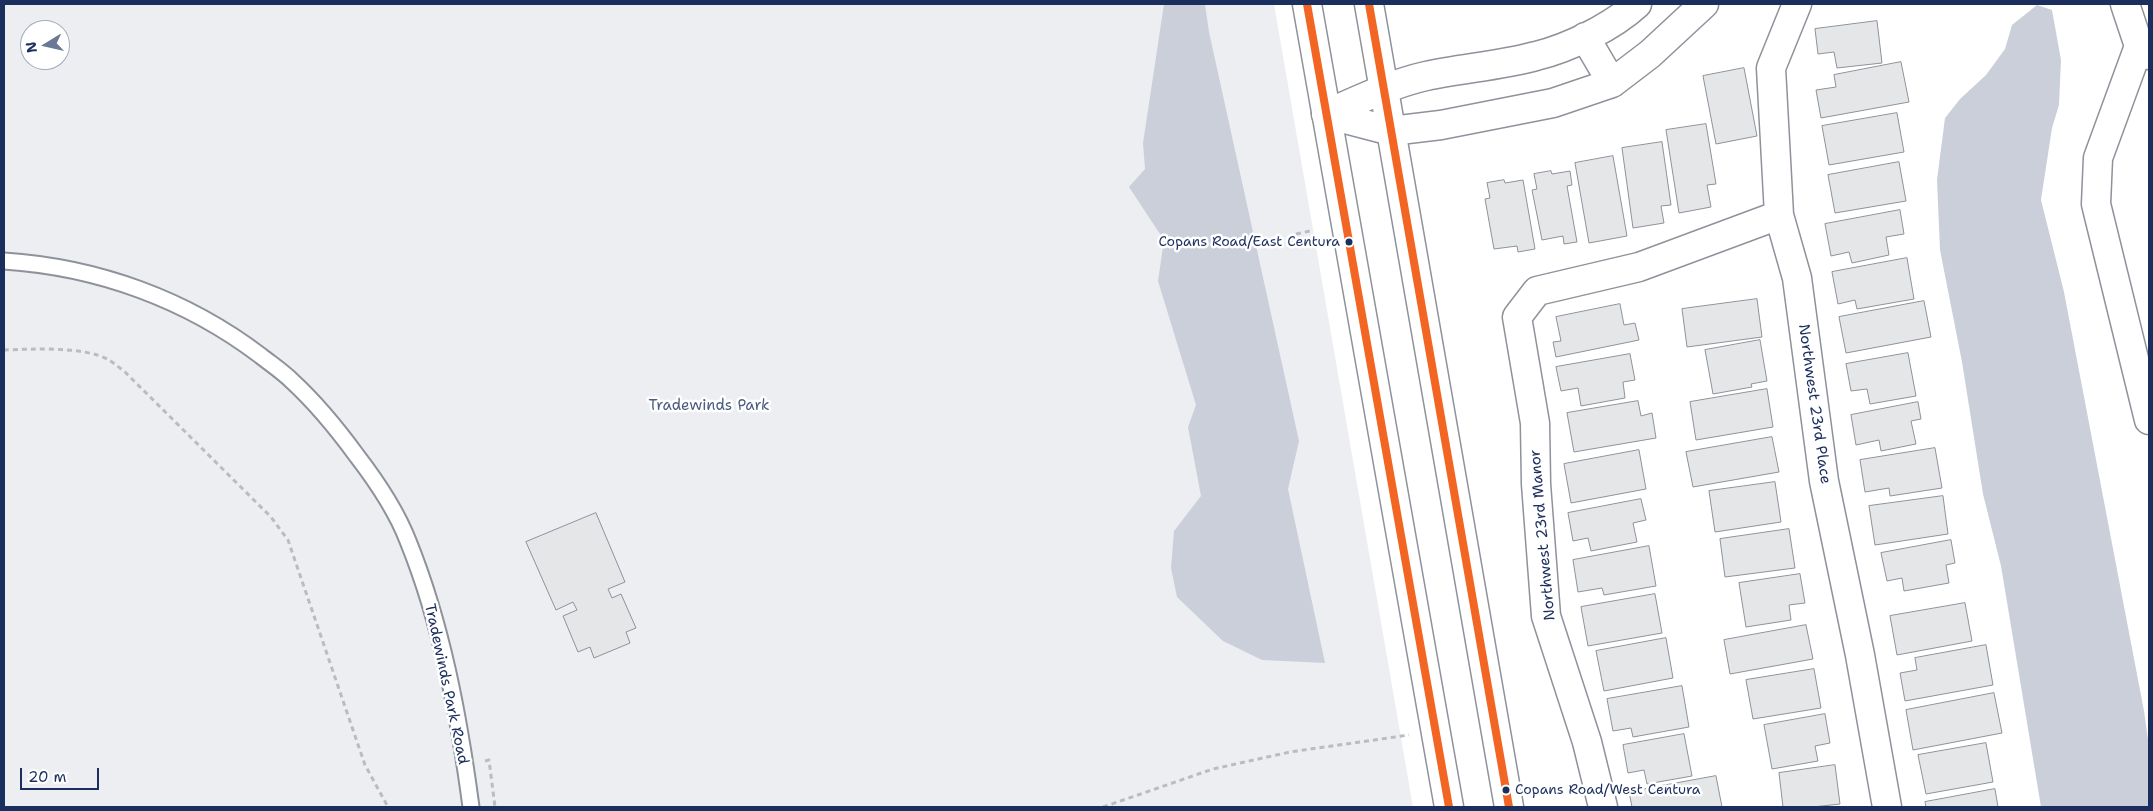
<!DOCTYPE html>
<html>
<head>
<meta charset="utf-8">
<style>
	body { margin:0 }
	#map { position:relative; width:2153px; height:811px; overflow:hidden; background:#fff; font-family:"Shantell Sans",sans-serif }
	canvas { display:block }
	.frame { position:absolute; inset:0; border:5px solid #1b2f5e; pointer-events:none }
	.north { position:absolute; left:20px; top:20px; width:50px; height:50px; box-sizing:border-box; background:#fff; border:1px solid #a4acbf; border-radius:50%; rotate:261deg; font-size:14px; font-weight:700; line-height:20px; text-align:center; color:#1b2f5e }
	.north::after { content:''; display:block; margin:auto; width:18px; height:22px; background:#6b7896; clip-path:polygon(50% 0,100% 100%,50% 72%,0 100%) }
	.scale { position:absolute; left:20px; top:768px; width:79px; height:22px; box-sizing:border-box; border:2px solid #1b2f5e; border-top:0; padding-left:6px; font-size:15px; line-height:18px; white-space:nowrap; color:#1b2f5e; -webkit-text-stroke:4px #fff; paint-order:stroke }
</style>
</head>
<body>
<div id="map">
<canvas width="2153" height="811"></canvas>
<div class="frame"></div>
<div class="north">N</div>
<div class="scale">20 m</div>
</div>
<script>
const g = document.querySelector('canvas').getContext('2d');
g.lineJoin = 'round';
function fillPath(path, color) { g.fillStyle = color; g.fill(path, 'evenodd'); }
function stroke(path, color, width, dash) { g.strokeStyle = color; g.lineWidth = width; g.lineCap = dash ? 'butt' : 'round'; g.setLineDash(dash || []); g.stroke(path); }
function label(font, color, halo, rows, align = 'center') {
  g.font = font + ' "Shantell Sans",sans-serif'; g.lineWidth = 5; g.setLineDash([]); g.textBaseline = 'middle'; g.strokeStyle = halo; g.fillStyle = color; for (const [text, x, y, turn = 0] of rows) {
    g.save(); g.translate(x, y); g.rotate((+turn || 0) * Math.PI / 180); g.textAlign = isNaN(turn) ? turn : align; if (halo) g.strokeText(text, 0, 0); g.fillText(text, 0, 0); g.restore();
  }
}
fillPath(new Path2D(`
	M 4,4 L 1274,4 L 1413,807 L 4,807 ZM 30,30 L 60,30 L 60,60 L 30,60 Z`), '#edeef2');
fillPath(new Path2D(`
	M 1164,4 L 1205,4 L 1209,32 L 1299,441 L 1288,489 L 1325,663 L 1262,660 L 1223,641 L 1177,597 L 1171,568 L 1174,531 L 1201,496 L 1188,427 L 1196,405 L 1158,281 L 1164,240 L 1129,187 L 1145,169 L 1143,143 Z
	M 2037,5 L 2052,10 L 2061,60 L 2059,105 L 2052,128 L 2041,200 L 2064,292 L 2144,711 L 2149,747 L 2149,807 L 2041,807 L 2001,566 L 1983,494 L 1962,362 L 1940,250 L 1937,180 L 1945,118 L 1960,99 L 1986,75 L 2005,49 L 2012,25 Z`), '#cbcfda');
const building = new Path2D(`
	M 1877,21 L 1882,63 L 1837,68 L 1834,52 L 1818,54 L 1815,29 Z
	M 1901,62 L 1909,102 L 1821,118 L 1816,90 L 1836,87 L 1834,75 Z
	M 1744,68 L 1757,136 L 1716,144 L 1703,76 Z
	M 1897,113 L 1904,152 L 1829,165 L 1822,126 Z
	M 1706,124 L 1716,184 L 1707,185 L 1711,207 L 1679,213 L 1666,130 Z
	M 1662,142 L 1671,205 L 1661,206 L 1664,223 L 1633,228 L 1622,148 Z
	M 1613,156 L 1627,236 L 1589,243 L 1575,163 Z
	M 1899,162 L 1906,201 L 1835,213 L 1828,175 Z
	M 1551,171 L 1552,174 L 1570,171 L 1572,185 L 1567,186 L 1577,242 L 1564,244 L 1563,236 L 1542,240 L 1532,190 L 1537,189 L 1534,174 Z
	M 1504,180 L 1505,183 L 1523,180 L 1535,249 L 1518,252 L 1517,246 L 1494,249 L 1485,199 L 1490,198 L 1487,183 Z
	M 1900,210 L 1904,234 L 1886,237 L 1889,255 L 1852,263 L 1849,252 L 1831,256 L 1825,224 Z
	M 1907,258 L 1914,299 L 1857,309 L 1855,300 L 1838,304 L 1832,272 Z
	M 1757,299 L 1762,337 L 1687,347 L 1682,309 Z
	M 1924,301 L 1931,337 L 1846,353 L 1839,317 Z
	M 1620,304 L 1624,325 L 1635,323 L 1639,340 L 1556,357 L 1553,342 L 1561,341 L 1556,317 Z
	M 1760,340 L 1767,381 L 1751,384 L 1752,387 L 1713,394 L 1705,350 Z
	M 1908,353 L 1916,396 L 1870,404 L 1867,389 L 1851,391 L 1846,364 Z
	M 1630,354 L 1635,380 L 1623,382 L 1625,398 L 1581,406 L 1578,388 L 1561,391 L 1556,367 Z
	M 1767,389 L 1773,427 L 1696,440 L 1690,402 Z
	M 1638,401 L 1641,416 L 1652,413 L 1656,438 L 1574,452 L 1567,413 Z
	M 1918,402 L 1921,419 L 1911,421 L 1916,444 L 1881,451 L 1879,440 L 1856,445 L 1851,415 Z
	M 1772,437 L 1779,472 L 1693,487 L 1686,452 Z
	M 1935,448 L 1942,488 L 1890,496 L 1889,488 L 1865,492 L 1860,460 Z
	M 1639,450 L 1646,489 L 1571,503 L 1564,464 Z
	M 1775,482 L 1781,522 L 1715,532 L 1709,491 Z
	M 1943,496 L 1948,534 L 1875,545 L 1869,506 Z
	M 1641,499 L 1646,520 L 1633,523 L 1637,542 L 1591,551 L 1588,538 L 1573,541 L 1568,513 Z
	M 596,513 L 625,582 L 608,589 L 612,598 L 621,594 L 636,628 L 626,632 L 630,643 L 594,658 L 590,647 L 578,652 L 563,616 L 577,610 L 573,602 L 556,610 L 526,542 Z
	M 1789,529 L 1795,568 L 1725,577 L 1720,539 Z
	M 1951,540 L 1955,563 L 1946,565 L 1949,583 L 1904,591 L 1902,578 L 1887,581 L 1881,553 Z
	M 1649,546 L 1656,586 L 1604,595 L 1602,588 L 1578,592 L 1573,560 Z
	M 1800,574 L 1805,603 L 1789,605 L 1791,620 L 1746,627 L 1739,583 Z
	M 1655,594 L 1662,633 L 1588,646 L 1581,607 Z
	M 1965,603 L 1972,641 L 1897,655 L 1890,616 Z
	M 1806,625 L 1813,659 L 1730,674 L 1724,640 Z
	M 1666,638 L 1673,678 L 1604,691 L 1596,651 Z
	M 1986,645 L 1993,685 L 1905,701 L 1900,673 L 1917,670 L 1915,658 Z
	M 1814,669 L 1821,708 L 1753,719 L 1746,680 Z
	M 1682,686 L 1689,727 L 1633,737 L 1631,728 L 1613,731 L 1607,699 Z
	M 1994,693 L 2002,733 L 1913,750 L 1906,710 Z
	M 1825,714 L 1830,743 L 1815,746 L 1818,761 L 1772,769 L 1764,725 Z
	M 1684,734 L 1692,776 L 1647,784 L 1644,770 L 1628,773 L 1623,745 Z
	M 1986,743 L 1993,782 L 1926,794 L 1918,755 Z
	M 1835,765 L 1840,804 L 1813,807 L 1783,807 L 1779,773 Z
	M 1716,776 L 1722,807 L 1632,807 L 1629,792 Z
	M 1995,789 L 1998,807 L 1926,807 L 1925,802 Z`);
fillPath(building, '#e5e6e8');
stroke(building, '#8e929a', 1);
const service = new Path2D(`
	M 4,261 C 97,267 186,299 261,356 C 271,364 283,372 292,381 C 316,403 338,430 357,456 C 377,482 396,510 408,541 C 442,625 459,717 471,807`);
const minor = new Path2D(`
	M 1797,4 L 1771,68 L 1779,215 L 1797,278 L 1824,481 L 1860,655 L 1887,807
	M 2125,4 L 2139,46 L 2149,55
	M 1585,37 L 1612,83
	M 2139,46 L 2098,158 L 2096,204 L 2149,420
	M 1326,114 L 1391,131 L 1441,125 L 1553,103 L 1612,83 L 1650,54 L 1704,4
	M 1326,114 C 1359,100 1391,84 1426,76 C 1462,68 1500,66 1536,56 C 1569,48 1612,27 1637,4
	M 1603,807 L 1587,742 L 1546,616 L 1536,484 L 1535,423 L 1517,317 L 1537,291 L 1639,267 L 1779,215`);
const secondary = new Path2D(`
	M 1307,4 L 1449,807
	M 1369,4 L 1509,807`);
stroke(service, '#8e929a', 19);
stroke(minor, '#8e929a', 31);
stroke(secondary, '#8e929a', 31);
stroke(new Path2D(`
	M 1296,234 L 1310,231
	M 4,350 C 32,349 85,346 109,360 C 115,364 120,368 125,372 L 271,517 L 288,540 L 365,765 L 388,807
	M 485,761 L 489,760 L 495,807
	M 1103,807 L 1213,769 L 1290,752 L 1409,735`), '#b9bcc1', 3, [5, 4]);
stroke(service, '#fff', 15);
stroke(minor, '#fff', 28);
stroke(secondary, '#fff', 28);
stroke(new Path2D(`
	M 1307,4 L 1449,807
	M 1369,4 L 1509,807`), '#f26522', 8);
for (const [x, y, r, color] of [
	[1349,242,4.5,"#1b2f5e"],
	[1506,790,4.5,"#1b2f5e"]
]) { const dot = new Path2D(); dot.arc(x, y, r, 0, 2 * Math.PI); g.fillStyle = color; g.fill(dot); stroke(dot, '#fff', 2); }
label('14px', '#1b2f5e', '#fff', [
	["Copans Road/East Centura",1340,242],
	["Copans Road/West Centura",1515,790,"left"]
], 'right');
label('15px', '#1b2f5e', '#fff', [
	["Northwest 23rd Place",1814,404,82],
	["Northwest 23rd Manor",1543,535,-95],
	["Tradewinds Park Road",446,684,78]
]);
label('15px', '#4c5c80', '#fff', [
	["Tradewinds Park",709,406]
]);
</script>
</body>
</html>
